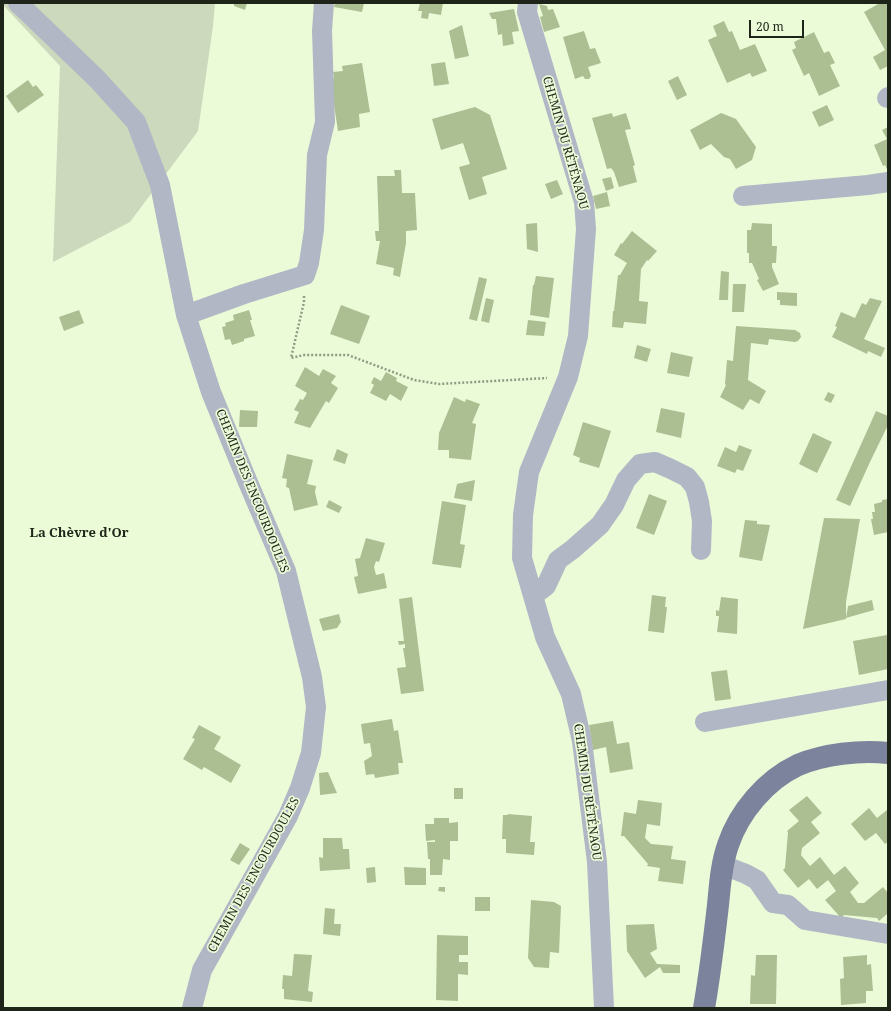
<!DOCTYPE html>
<html>
<head>
<meta charset="utf-8">
<style>
	body { margin:0 }
	#map { position:relative; width:891px; height:1011px; overflow:hidden; background:#ebfbd8; font-family:"Noto Serif",serif }
	canvas { display:block }
	.frame { position:absolute; inset:0; border:4px solid #1e2417; pointer-events:none }
	.scale { position:absolute; left:749px; top:20px; width:55px; height:18px; box-sizing:border-box; border:2px solid #1e2417; border-top:0; padding-left:5px; font-size:12px; line-height:14px; white-space:nowrap; color:#1e2417; -webkit-text-stroke:3px #ebfbd8; paint-order:stroke }
</style>
</head>
<body>
<div id="map">
<canvas width="891" height="1011"></canvas>
<div class="frame"></div>
<div class="scale">20 m</div>
</div>
<script>
const g = document.querySelector('canvas').getContext('2d');
g.lineJoin = 'round';
function fillPath(path, color) { g.fillStyle = color; g.fill(path, 'evenodd'); }
function stroke(path, color, width, dash) { g.strokeStyle = color; g.lineWidth = width; g.lineCap = dash ? 'butt' : 'round'; g.setLineDash(dash || []); g.stroke(path); }
function label(font, color, halo, rows, align = 'center') {
  g.font = font + ' "Noto Serif",serif'; g.lineWidth = 3.5; g.setLineDash([]); g.textBaseline = 'middle'; g.strokeStyle = halo; g.fillStyle = color; for (const [text, x, y, turn = 0] of rows) {
    g.save(); g.translate(x, y); g.rotate((+turn || 0) * Math.PI / 180); g.textAlign = isNaN(turn) ? turn : align; if (halo) g.strokeText(text, 0, 0); g.fillText(text, 0, 0); g.restore();
  }
}
fillPath(new Path2D(`
	M 3,3 L 215,3 L 213,26 L 198,131 L 130,222 L 53,262 L 60,66 L 3,5 Z`), '#ccd9bc');
fillPath(new Path2D(`
	M 231,3 L 247,3 L 245,10 L 234,6 L 234,4 Z
	M 335,3 L 364,3 L 362,12 L 334,7 Z
	M 420,3 L 443,3 L 441,15 L 429,13 L 428,19 L 421,18 L 422,11 L 418,11 Z
	M 880,3 L 888,3 L 888,66 L 880,70 L 873,57 L 885,50 L 864,12 Z
	M 539,4 L 547,6 L 548,10 L 553,9 L 560,27 L 544,32 L 540,17 L 543,16 Z
	M 514,9 L 519,31 L 512,32 L 514,44 L 503,46 L 502,34 L 498,35 L 496,19 L 492,19 L 489,13 Z
	M 724,21 L 729,32 L 732,31 L 740,50 L 755,44 L 767,71 L 752,77 L 750,73 L 727,83 L 708,40 L 717,36 L 713,26 Z
	M 462,25 L 469,56 L 455,59 L 449,31 Z
	M 584,31 L 590,49 L 595,48 L 601,63 L 588,67 L 591,76 L 589,79 L 585,79 L 583,76 L 575,79 L 563,37 Z
	M 814,32 L 824,53 L 829,51 L 835,63 L 830,65 L 840,86 L 819,96 L 809,73 L 804,76 L 792,50 L 796,48 L 794,42 Z
	M 445,62 L 449,84 L 434,86 L 431,64 Z
	M 362,63 L 370,112 L 359,114 L 360,127 L 338,131 L 330,79 L 334,78 L 333,72 L 343,71 L 342,66 Z
	M 678,76 L 687,95 L 677,100 L 668,81 Z
	M 28,80 L 33,87 L 36,85 L 44,95 L 18,113 L 6,96 Z
	M 827,105 L 834,120 L 819,127 L 812,112 Z
	M 475,107 L 490,115 L 507,169 L 482,177 L 487,194 L 469,200 L 459,167 L 470,164 L 463,143 L 441,150 L 432,119 Z
	M 612,113 L 613,117 L 626,113 L 631,129 L 625,130 L 635,165 L 633,166 L 637,182 L 619,187 L 614,172 L 611,168 L 607,169 L 592,118 Z
	M 721,113 L 736,119 L 756,147 L 752,160 L 736,169 L 730,159 L 724,157 L 711,144 L 700,150 L 690,130 Z
	M 888,127 L 888,171 L 885,165 L 883,166 L 874,145 L 887,139 L 882,130 Z
	M 394,170 L 401,170 L 402,193 L 415,193 L 417,230 L 406,231 L 406,243 L 400,277 L 393,275 L 394,268 L 376,264 L 380,241 L 376,241 L 375,231 L 379,231 L 377,176 L 395,176 Z
	M 611,177 L 614,188 L 606,191 L 602,179 Z
	M 557,180 L 563,194 L 551,199 L 545,184 Z
	M 607,192 L 610,206 L 596,209 L 593,196 Z
	M 537,223 L 538,252 L 527,249 L 526,224 Z
	M 752,223 L 772,224 L 772,246 L 777,246 L 776,263 L 772,263 L 772,267 L 779,284 L 763,291 L 757,280 L 759,279 L 752,263 L 749,263 L 749,253 L 747,253 L 747,230 L 751,230 Z
	M 632,231 L 657,251 L 648,261 L 647,260 L 641,269 L 639,301 L 648,302 L 646,324 L 624,322 L 623,328 L 612,327 L 613,311 L 614,311 L 618,275 L 620,275 L 627,263 L 614,255 L 621,243 L 622,244 Z
	M 721,271 L 729,272 L 728,300 L 719,300 Z
	M 536,276 L 554,278 L 549,318 L 530,315 L 533,285 L 534,285 Z
	M 479,277 L 487,279 L 477,321 L 469,319 Z
	M 733,284 L 746,284 L 744,312 L 732,312 Z
	M 777,292 L 797,293 L 797,306 L 780,305 L 780,300 L 777,300 Z
	M 486,298 L 494,300 L 489,323 L 481,321 Z
	M 870,298 L 882,301 L 864,339 L 885,348 L 881,357 L 868,351 L 867,354 L 832,337 L 837,327 L 835,326 L 841,312 L 855,318 L 862,303 L 866,305 Z
	M 341,305 L 370,316 L 359,344 L 330,334 Z
	M 79,310 L 84,323 L 64,331 L 59,317 Z
	M 249,310 L 252,320 L 250,320 L 255,336 L 244,339 L 244,341 L 232,345 L 230,339 L 225,340 L 222,327 L 226,326 L 225,323 L 234,320 L 233,315 Z
	M 528,320 L 546,322 L 544,336 L 526,335 Z
	M 736,326 L 795,330 L 800,333 L 801,337 L 798,341 L 795,342 L 769,339 L 768,345 L 751,343 L 748,380 L 766,391 L 759,404 L 750,399 L 743,410 L 720,397 L 726,385 L 725,384 L 727,360 L 733,361 Z
	M 637,345 L 651,349 L 647,362 L 634,358 Z
	M 671,352 L 693,357 L 689,377 L 667,373 Z
	M 305,367 L 319,376 L 323,369 L 336,376 L 331,383 L 338,388 L 329,403 L 326,401 L 310,428 L 294,423 L 299,412 L 294,410 L 300,399 L 303,400 L 307,393 L 295,386 Z
	M 386,372 L 397,378 L 396,381 L 408,387 L 401,401 L 390,394 L 386,401 L 370,393 L 374,385 L 371,383 L 374,377 L 381,381 Z
	M 828,392 L 835,395 L 831,403 L 824,400 Z
	M 454,397 L 465,402 L 466,399 L 480,404 L 472,423 L 476,424 L 471,460 L 449,458 L 449,450 L 438,450 L 439,433 Z
	M 661,408 L 685,413 L 681,438 L 656,432 Z
	M 240,410 L 258,411 L 257,427 L 239,427 Z
	M 876,411 L 888,416 L 888,425 L 870,462 L 850,506 L 836,500 Z
	M 583,422 L 611,431 L 599,468 L 579,462 L 580,458 L 573,455 Z
	M 813,433 L 832,442 L 817,473 L 799,464 Z
	M 739,445 L 752,450 L 743,471 L 737,469 L 735,473 L 717,466 L 725,447 L 736,452 Z
	M 337,449 L 348,454 L 345,464 L 333,460 Z
	M 287,454 L 313,460 L 307,484 L 316,486 L 315,492 L 318,505 L 294,511 L 289,488 L 286,487 L 287,479 L 282,478 Z
	M 475,480 L 472,501 L 454,498 L 457,484 Z
	M 649,494 L 667,501 L 654,535 L 636,528 Z
	M 888,499 L 888,532 L 874,535 L 871,519 L 873,519 L 872,512 L 875,512 L 874,504 L 882,502 L 882,500 Z
	M 329,500 L 342,507 L 339,513 L 326,507 Z
	M 442,501 L 466,505 L 460,544 L 465,545 L 461,568 L 432,564 Z
	M 824,518 L 860,519 L 846,602 L 846,619 L 803,629 Z
	M 745,520 L 757,521 L 757,524 L 770,525 L 762,561 L 739,557 Z
	M 366,538 L 385,543 L 379,562 L 376,561 L 374,567 L 376,575 L 384,573 L 387,588 L 358,594 L 354,577 L 358,576 L 355,559 L 360,558 Z
	M 652,595 L 666,597 L 665,607 L 667,607 L 664,633 L 648,631 Z
	M 412,597 L 424,691 L 401,694 L 397,668 L 406,667 L 403,648 L 405,648 L 405,644 L 399,645 L 398,641 L 404,641 L 399,599 Z
	M 721,597 L 738,599 L 737,634 L 717,632 L 719,616 L 716,616 L 716,610 L 719,611 Z
	M 872,600 L 874,610 L 846,618 L 848,606 Z
	M 339,614 L 341,622 L 337,628 L 323,631 L 319,619 Z
	M 887,635 L 888,669 L 859,675 L 853,641 Z
	M 727,670 L 731,699 L 715,701 L 711,672 Z
	M 392,719 L 394,731 L 398,730 L 403,763 L 398,763 L 399,774 L 375,778 L 374,774 L 366,775 L 364,761 L 372,756 L 370,743 L 364,744 L 361,724 Z
	M 613,721 L 617,744 L 629,742 L 633,769 L 610,773 L 606,747 L 593,750 L 589,725 Z
	M 199,725 L 221,737 L 214,749 L 241,765 L 231,783 L 204,767 L 202,770 L 183,759 L 195,739 L 192,738 Z
	M 328,772 L 337,793 L 320,795 L 319,773 Z
	M 454,788 L 463,788 L 463,799 L 454,799 Z
	M 807,796 L 822,813 L 811,822 L 820,833 L 802,848 L 801,855 L 810,866 L 820,857 L 834,875 L 845,866 L 859,883 L 850,892 L 858,903 L 864,903 L 883,887 L 888,893 L 888,913 L 879,921 L 877,918 L 844,915 L 841,918 L 825,900 L 836,891 L 828,880 L 817,889 L 809,879 L 798,888 L 783,870 L 785,868 L 788,832 L 787,831 L 799,821 L 789,810 Z
	M 638,800 L 662,803 L 660,826 L 647,824 L 645,838 L 651,844 L 673,846 L 671,859 L 686,861 L 683,884 L 658,881 L 660,868 L 647,866 L 648,864 L 624,836 L 621,836 L 624,812 L 636,814 Z
	M 869,808 L 877,818 L 887,810 L 888,811 L 888,842 L 885,844 L 876,833 L 865,841 L 851,824 Z
	M 508,814 L 532,816 L 530,842 L 535,842 L 534,855 L 506,853 L 506,839 L 502,839 L 503,815 L 508,815 Z
	M 434,818 L 449,818 L 449,823 L 458,822 L 458,841 L 450,841 L 450,860 L 443,859 L 442,875 L 430,875 L 430,859 L 428,859 L 427,842 L 435,842 L 435,840 L 426,841 L 425,824 L 434,824 Z
	M 323,838 L 342,838 L 343,849 L 349,849 L 350,869 L 320,871 L 319,857 L 323,858 Z
	M 240,843 L 250,849 L 239,865 L 230,860 Z
	M 375,867 L 376,882 L 367,883 L 366,868 Z
	M 404,867 L 426,868 L 426,885 L 405,885 Z
	M 439,887 L 445,887 L 445,892 L 438,891 Z
	M 475,897 L 490,897 L 490,911 L 475,911 Z
	M 531,900 L 554,902 L 561,906 L 559,953 L 550,952 L 549,968 L 534,967 L 528,958 Z
	M 325,908 L 335,909 L 334,924 L 341,924 L 340,936 L 323,934 Z
	M 654,924 L 657,949 L 650,953 L 657,964 L 680,965 L 680,973 L 663,973 L 660,967 L 645,978 L 627,951 L 626,925 Z
	M 437,935 L 468,936 L 468,955 L 459,955 L 459,962 L 468,962 L 468,975 L 458,974 L 458,1001 L 436,1000 Z
	M 294,954 L 312,955 L 308,991 L 313,992 L 312,1002 L 284,999 L 284,989 L 282,989 L 283,975 L 292,976 Z
	M 756,955 L 777,955 L 776,1004 L 750,1004 L 751,975 L 755,976 Z
	M 867,955 L 867,965 L 871,964 L 873,991 L 866,991 L 866,1003 L 841,1005 L 840,979 L 844,978 L 843,957 Z`), '#abbf92');
stroke(new Path2D(`
	M 304,296 L 304,302 L 291,358 L 304,355 L 348,355 L 414,380 L 439,384 L 547,378`), '#8f9b82', 2.5, [2, 2]);
stroke(new Path2D(`
	M 18,3 L 97,79 L 136,122 L 160,185 L 186,315 L 211,392 L 247,480 L 286,571 L 312,677 L 316,707 L 311,753 L 300,788 L 288,816 L 202,970 L 192,1008
	M 528,3 L 527,12 L 584,202 L 586,229 L 578,336 L 568,377 L 529,472 L 523,515 L 522,558 L 545,637 L 571,694 L 582,741 L 597,862 L 604,1008
	M 887,98 L 888,97
	M 743,196 L 868,185 L 888,182
	M 186,315 L 244,294 L 305,275 L 309,263 L 314,230 L 317,155 L 325,122 L 322,31 L 324,3
	M 534,595 L 546,586 L 558,560 L 573,549 L 600,525 L 614,505 L 626,480 L 640,464 L 655,462 L 671,469 L 687,477 L 695,487 L 699,502 L 702,521 L 701,550
	M 705,722 L 888,690
	M 723,865 L 746,874 L 757,880 L 773,903 L 788,905 L 805,920 L 888,934`), '#b2b7c5', 20);
stroke(new Path2D(`
	M 704,1008 C 710,974 714,940 718,905 C 720,885 721,865 728,845 C 739,812 766,780 798,765 C 824,754 860,750 888,753`), '#7b839d', 22);
label('12px', '#1e2417', '#ebfbd8', [
	["CHEMIN DU RÉTÉNAOU",565,143,74],
	["CHEMIN DES ENCOURDOULES",252,491,68],
	["CHEMIN DU RÉTÉNAOU",587,792,82],
	["CHEMIN DES ENCOURDOULES",254,875,-61]
]);
label('bold 13px', '#1e2417', '#ebfbd8', [
	["La Chèvre d'Or",79,533]
]);
</script>
</body>
</html>
